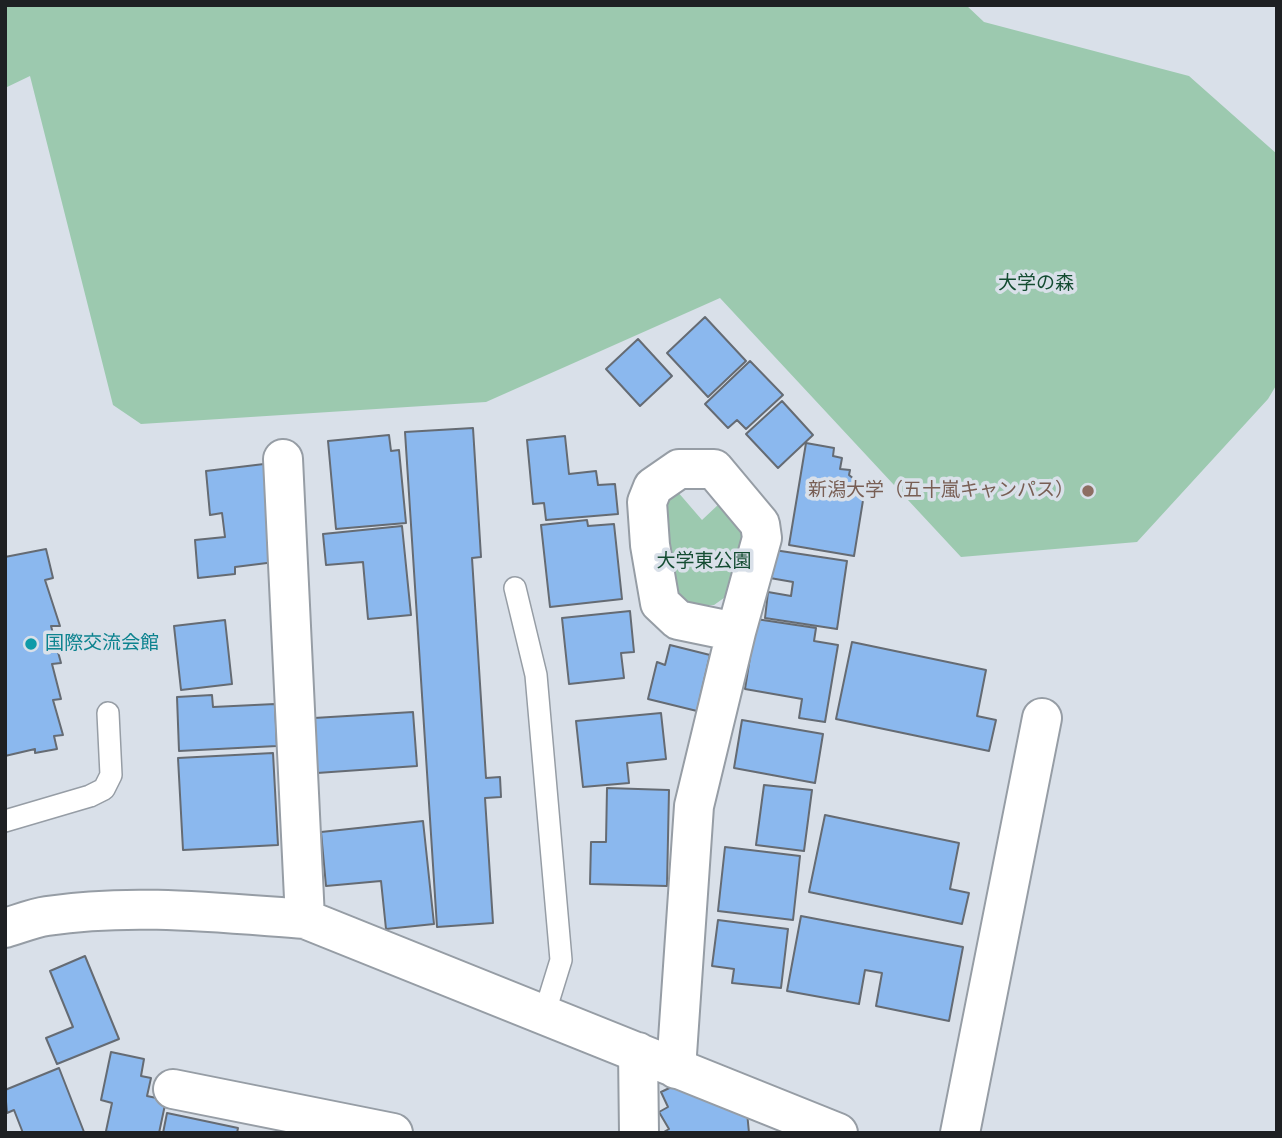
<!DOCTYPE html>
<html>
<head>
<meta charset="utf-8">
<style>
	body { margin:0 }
	#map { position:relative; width:1282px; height:1138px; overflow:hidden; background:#d9e0e9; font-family:"Archivo Narrow",sans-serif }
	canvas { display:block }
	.frame { position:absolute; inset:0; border:7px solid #1e2023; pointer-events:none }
</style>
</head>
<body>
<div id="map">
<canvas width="1282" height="1138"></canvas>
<div class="frame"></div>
</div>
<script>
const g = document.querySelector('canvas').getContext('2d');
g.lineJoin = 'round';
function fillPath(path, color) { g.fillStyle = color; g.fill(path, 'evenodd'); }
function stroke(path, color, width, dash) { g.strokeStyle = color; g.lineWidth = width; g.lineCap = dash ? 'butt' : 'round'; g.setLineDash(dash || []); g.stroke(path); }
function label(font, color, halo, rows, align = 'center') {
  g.font = font + ' "Archivo Narrow","Noto Sans JP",sans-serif'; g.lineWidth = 7; g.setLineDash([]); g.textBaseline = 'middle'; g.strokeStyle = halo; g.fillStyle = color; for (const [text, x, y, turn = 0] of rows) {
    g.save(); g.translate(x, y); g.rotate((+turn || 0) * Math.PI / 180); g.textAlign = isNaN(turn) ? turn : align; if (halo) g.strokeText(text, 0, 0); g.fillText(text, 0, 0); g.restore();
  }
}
fillPath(new Path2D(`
	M 5,5 L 966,5 L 984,22 L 1189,76 L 1277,154 L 1277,384 L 1268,399 L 1137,542 L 961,557 L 720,298 L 486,402 L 141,424 L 113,405 L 30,76 L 5,88 Z
	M 677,491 L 702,520 L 720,503 L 748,534 L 731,593 L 714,605 L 685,606 L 672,591 L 663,500 Z`), '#9cc9af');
const building = new Path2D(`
	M 705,317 L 746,361 L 708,397 L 667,353 Z
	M 638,339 L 672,376 L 640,406 L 606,369 Z
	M 750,361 L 783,395 L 746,429 L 737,420 L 728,428 L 705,404 Z
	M 782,401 L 813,435 L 778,468 L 746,434 Z
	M 473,428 L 481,557 L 472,558 L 486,778 L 500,777 L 501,797 L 485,798 L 493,923 L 437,927 L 405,432 Z
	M 389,435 L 391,451 L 399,450 L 406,523 L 336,529 L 328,441 Z
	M 565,436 L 569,474 L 596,471 L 598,485 L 615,484 L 618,514 L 546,520 L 544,503 L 533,504 L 527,440 Z
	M 806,443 L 834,448 L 833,456 L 842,458 L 840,469 L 850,470 L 849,475 L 865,488 L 854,556 L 789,545 Z
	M 264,464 L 275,562 L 235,567 L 235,574 L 198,578 L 195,540 L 225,537 L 222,513 L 210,515 L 206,471 Z
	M 587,520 L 588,526 L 614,524 L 622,599 L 550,607 L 541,525 Z
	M 402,526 L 411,615 L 368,619 L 363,562 L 326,565 L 323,534 Z
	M 46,549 L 53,578 L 45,580 L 60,626 L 51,626 L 61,663 L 52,664 L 61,699 L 53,700 L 63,735 L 54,736 L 57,749 L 35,753 L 35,749 L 5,756 L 5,557 Z
	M 774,550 L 847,561 L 837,629 L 765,618 L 768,592 L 791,596 L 793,582 L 770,578 Z
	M 630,611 L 634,652 L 621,653 L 624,678 L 569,684 L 562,618 Z
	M 756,619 L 816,628 L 814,641 L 838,645 L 825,722 L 799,718 L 802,699 L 745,689 Z
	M 225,620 L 232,684 L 181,690 L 174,626 Z
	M 852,642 L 986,670 L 977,716 L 996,720 L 989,751 L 836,719 Z
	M 670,645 L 710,655 L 697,711 L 648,699 L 657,662 L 665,665 Z
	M 212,695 L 213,707 L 275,704 L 277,746 L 179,751 L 177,697 Z
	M 413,712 L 417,766 L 317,773 L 314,718 Z
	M 661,713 L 666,759 L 627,763 L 629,783 L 583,787 L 576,721 Z
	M 742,720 L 823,734 L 815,783 L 734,768 Z
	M 273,753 L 278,845 L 183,850 L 178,758 Z
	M 764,785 L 812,790 L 804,851 L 756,845 Z
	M 607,788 L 669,790 L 667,886 L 590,884 L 591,842 L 606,842 Z
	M 825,815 L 959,843 L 950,889 L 969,893 L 962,924 L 809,892 Z
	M 423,821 L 434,924 L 386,929 L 381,881 L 326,886 L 321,832 Z
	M 725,847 L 800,856 L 793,920 L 718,911 Z
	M 801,916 L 963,947 L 949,1021 L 876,1006 L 882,973 L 865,970 L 859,1004 L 787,991 Z
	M 718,920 L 788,929 L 781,988 L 732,983 L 734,969 L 712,966 Z
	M 85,956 L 119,1039 L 57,1064 L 46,1038 L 73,1027 L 50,971 Z
	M 111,1052 L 144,1059 L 141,1076 L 151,1078 L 147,1096 L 166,1100 L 159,1133 L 113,1133 L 106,1131 L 112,1103 L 101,1100 Z
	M 59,1068 L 84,1132 L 23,1133 L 14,1110 L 7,1113 L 5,1090 Z
	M 680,1083 L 747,1112 L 749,1133 L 662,1133 L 669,1129 L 659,1112 L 668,1107 L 661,1092 Z
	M 167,1113 L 238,1128 L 237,1133 L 163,1133 Z`);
fillPath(building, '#8bb8ee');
stroke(building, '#656b73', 2);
const lane = new Path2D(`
	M 515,588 L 536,675 L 561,960 L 544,1015
	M 5,821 L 90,796 L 104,789 L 111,775 L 108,713`);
const street = new Path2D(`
	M 283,459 L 305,919
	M 5,928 C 19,924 33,918 47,916 C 131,903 220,913 305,919 L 838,1133
	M 638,1052 L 639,1133
	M 676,1069 L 694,806 L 736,632 L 762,538 L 760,524 L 714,469 L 679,469 L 653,487 L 647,502 L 650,545 L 660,603 L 678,620 L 736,632
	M 173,1089 L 393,1133
	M 960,1133 L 1042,718`);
stroke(lane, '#969da5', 24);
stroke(street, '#969da5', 42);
stroke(lane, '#fff', 21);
stroke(street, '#fff', 38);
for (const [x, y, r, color] of [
	[1088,491,7,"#8d6e63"],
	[31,644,7,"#0f9aa8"]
]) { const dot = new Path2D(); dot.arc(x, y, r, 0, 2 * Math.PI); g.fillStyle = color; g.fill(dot); stroke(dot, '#d9e0e9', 2.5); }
label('19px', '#144c32', '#d9e0e9', [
	["大学の森",1036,284],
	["大学東公園",704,562]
]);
label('19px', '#785e54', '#d9e0e9', [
	["新潟大学（五十嵐キャンパス）",1074,491]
], 'right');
label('19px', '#0d838f', '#d9e0e9', [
	["国際交流会館",45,644]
], 'left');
</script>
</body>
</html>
